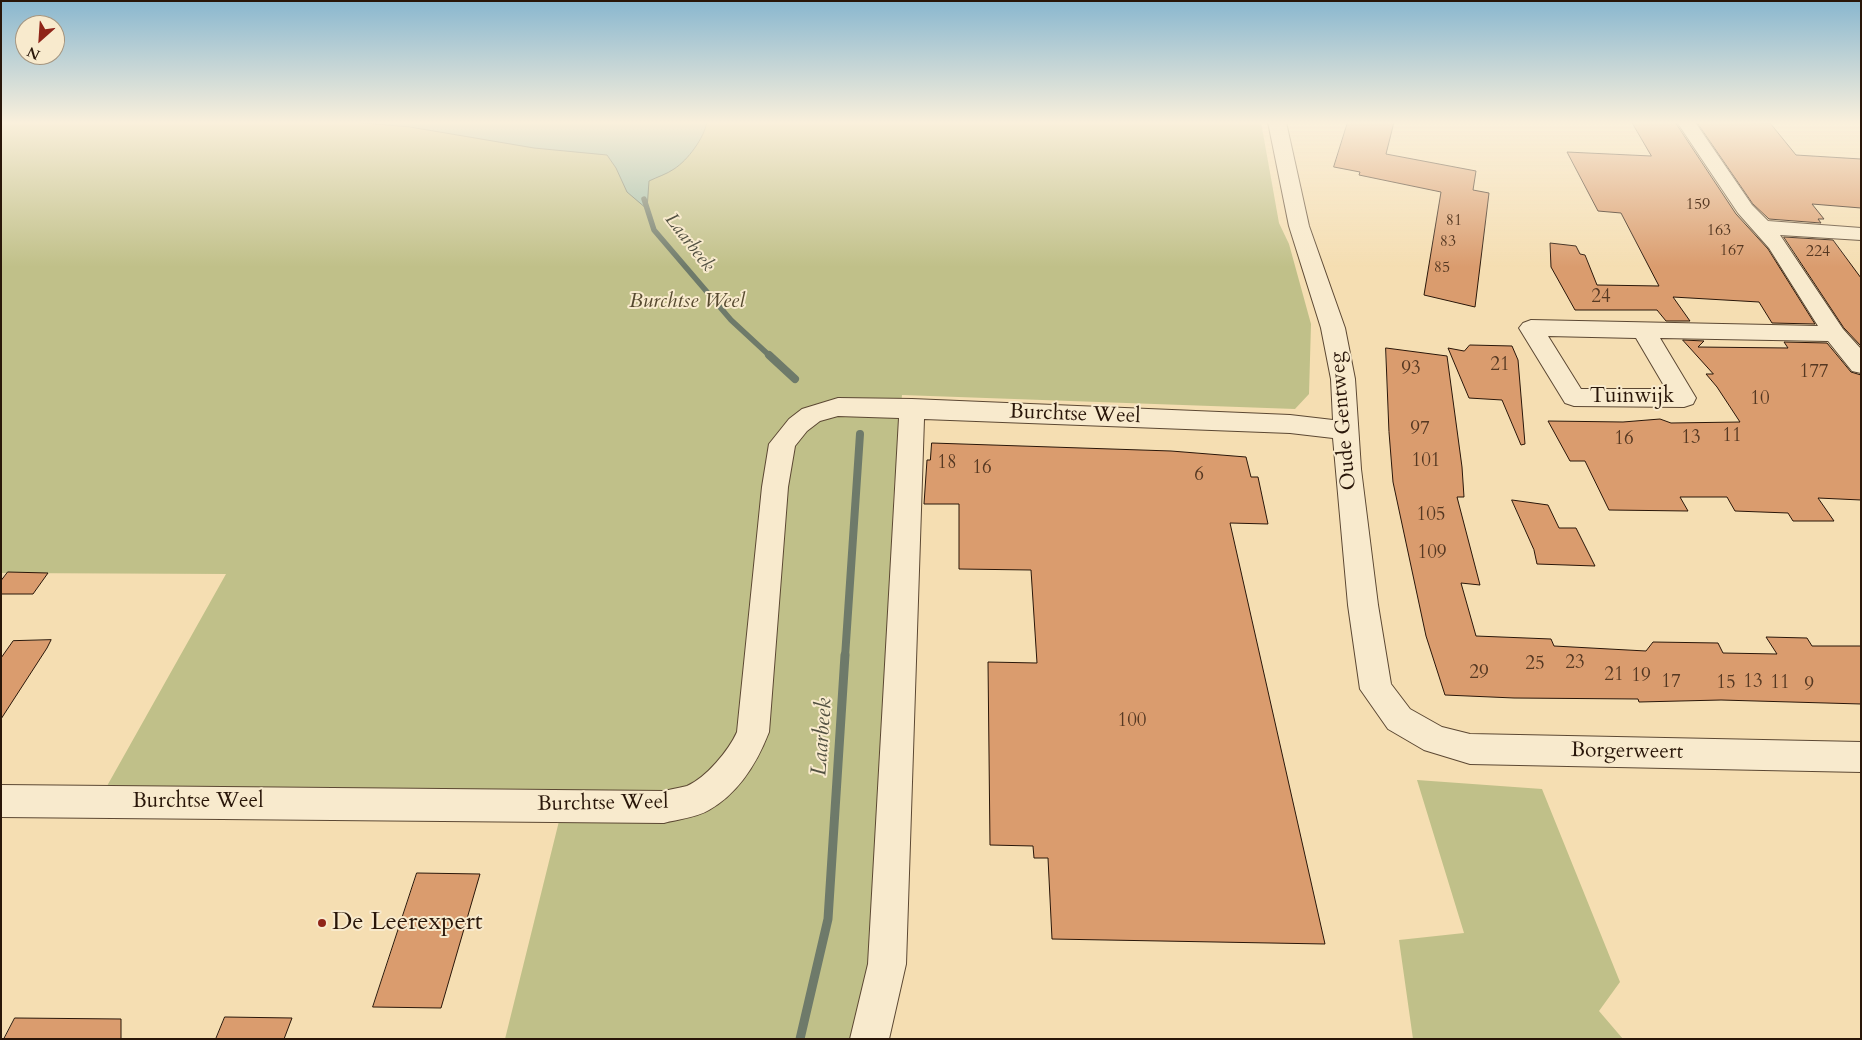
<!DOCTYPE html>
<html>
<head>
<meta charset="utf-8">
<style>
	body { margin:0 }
	#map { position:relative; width:1862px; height:1040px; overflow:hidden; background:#f5deb2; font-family:Cardo,serif }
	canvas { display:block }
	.frame { position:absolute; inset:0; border:2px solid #291609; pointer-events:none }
	.north { position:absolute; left:15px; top:15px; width:50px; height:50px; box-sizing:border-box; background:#f8eacd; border:1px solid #a5957f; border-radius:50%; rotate:206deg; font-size:14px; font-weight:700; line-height:20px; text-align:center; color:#291609 }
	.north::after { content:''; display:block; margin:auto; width:18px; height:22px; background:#8f2418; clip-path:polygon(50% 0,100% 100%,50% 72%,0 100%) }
</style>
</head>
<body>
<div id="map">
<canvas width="1862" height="1040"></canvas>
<div class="frame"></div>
<div class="north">N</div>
</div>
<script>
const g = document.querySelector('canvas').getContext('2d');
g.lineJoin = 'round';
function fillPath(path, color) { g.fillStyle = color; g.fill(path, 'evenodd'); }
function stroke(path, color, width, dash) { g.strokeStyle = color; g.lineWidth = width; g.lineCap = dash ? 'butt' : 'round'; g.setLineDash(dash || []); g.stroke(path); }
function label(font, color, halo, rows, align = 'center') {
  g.font = font + ' Cardo,serif'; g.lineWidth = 4; g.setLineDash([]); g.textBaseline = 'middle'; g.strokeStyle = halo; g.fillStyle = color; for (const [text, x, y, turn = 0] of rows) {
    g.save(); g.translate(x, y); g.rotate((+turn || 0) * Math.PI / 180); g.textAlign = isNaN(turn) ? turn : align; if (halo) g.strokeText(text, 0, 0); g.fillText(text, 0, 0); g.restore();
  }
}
fillPath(new Path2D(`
	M 1,122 L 1261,122 L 1279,223 L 1289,244 L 1311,324 L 1309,394 L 1295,409 L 902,395 L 894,490 L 872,960 L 851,1039 L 505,1039 L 563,805 L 98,802 L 226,574 L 1,573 Z
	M 1417,780 L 1542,789 L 1620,982 L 1599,1011 L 1623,1039 L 1413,1039 L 1399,940 L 1464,933 Z`), '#c0c089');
const water = new Path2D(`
	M 352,122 L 707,122 C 704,138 688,160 674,169 C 667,174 657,177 649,181 L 647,209 L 627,192 L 616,168 L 607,155 L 534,148 L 410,127 Z`);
fillPath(water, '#9cbcaa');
stroke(water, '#6e7a6a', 1);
stroke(new Path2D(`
	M 644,199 L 654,230 L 731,320 L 771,357`), '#6e7a6a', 5.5);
stroke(new Path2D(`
	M 769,355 L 795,379
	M 845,657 L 860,434`), '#6e7a6a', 8);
stroke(new Path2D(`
	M 800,1039 L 828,919 L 845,655`), '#6e7a6a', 9);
const building = new Path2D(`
	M 1348,122 L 1394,122 L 1386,154 L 1476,171 L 1473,190 L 1489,193 L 1475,307 L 1424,295 L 1441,192 L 1359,175 L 1360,172 L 1334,167 Z
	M 1632,122 L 1675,122 L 1736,214 L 1768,249 L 1815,324 L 1772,323 L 1759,302 L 1673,297 L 1690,321 L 1666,321 L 1657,310 L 1575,310 L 1551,267 L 1550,243 L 1576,246 L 1580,254 L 1585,255 L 1597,285 L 1659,286 L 1621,213 L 1598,211 L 1567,152 L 1651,156 Z
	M 1697,122 L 1770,123 L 1796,155 L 1861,159 L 1861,208 L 1812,204 L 1824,219 L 1818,219 L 1821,223 L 1769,219 L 1753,204 Z
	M 1784,237 L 1833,240 L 1861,278 L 1861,346 L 1844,328 Z
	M 1683,340 L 1704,341 L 1698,347 L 1788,348 L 1784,342 L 1827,343 L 1851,372 L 1861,375 L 1861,500 L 1818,498 L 1834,521 L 1793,521 L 1788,513 L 1735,511 L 1727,497 L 1680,497 L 1688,511 L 1609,510 L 1585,461 L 1570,461 L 1548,421 L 1623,422 L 1660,419 L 1671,423 L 1740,422 L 1717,387 L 1706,374 L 1713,374 Z
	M 1470,345 L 1512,346 L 1518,360 L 1525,444 L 1521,445 L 1502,400 L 1469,398 L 1448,348 L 1464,351 Z
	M 1386,348 L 1447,356 L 1462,467 L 1464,497 L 1457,497 L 1480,585 L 1461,583 L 1476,636 L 1551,639 L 1554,646 L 1646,651 L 1653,642 L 1718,643 L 1723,653 L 1777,654 L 1766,637 L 1807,638 L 1812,646 L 1861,646 L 1861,704 L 1721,700 L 1639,702 L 1638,699 L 1514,698 L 1445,695 L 1426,636 L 1393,482 L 1389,432 Z
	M 932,443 L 1171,451 L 1246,457 L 1251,477 L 1258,477 L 1268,524 L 1230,523 L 1325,944 L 1052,939 L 1048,858 L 1034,858 L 1033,846 L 990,845 L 988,662 L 1037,663 L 1031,570 L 959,569 L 959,504 L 924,504 L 927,460 L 930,460 Z
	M 1512,500 L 1548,505 L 1559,528 L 1576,528 L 1595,566 L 1537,564 L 1534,550 Z
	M 8,572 L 48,573 L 33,594 L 1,594 L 1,581 Z
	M 51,640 L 47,648 L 1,719 L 1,658 L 13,641 Z
	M 417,873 L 480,874 L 441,1008 L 373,1007 Z
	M 225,1017 L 292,1018 L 284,1039 L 216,1039 Z
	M 15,1018 L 121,1019 L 121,1039 L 4,1039 Z`);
fillPath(building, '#da9c6e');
stroke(building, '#291609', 1);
const minor = new Path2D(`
	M 1268,122 L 1286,122 L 1309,226 L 1345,328 L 1355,379 L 1361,469 L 1378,605 L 1391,684 L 1410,709 L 1442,727 L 1470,734 L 1861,742 L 1861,772 L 1470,764 L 1424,750 L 1388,729 L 1360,689 L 1348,605 L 1333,438 L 1290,433 L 924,419 L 906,964 L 889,1039 L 850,1039 L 868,964 L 899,418 L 838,416 L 820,421 L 807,431 L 795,446 L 788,487 L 769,732 C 757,763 739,793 709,810 C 696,818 678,819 664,823 L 1,817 L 1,785 L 664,791 C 671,789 680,788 687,786 C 706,778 729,750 737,732 L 762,487 L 769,444 L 789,419 L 802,409 L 838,398 L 912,399 L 1290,415 L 1333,420 L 1331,379 L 1321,328 L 1289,226 Z
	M 1677,122 L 1695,122 L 1752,205 L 1768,221 L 1861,228 L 1861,240 L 1780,235 L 1843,329 L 1861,349 L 1861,373 L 1852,371 L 1828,341 L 1660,338 L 1696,398 L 1693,404 L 1684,407 L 1574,406 L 1565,403 L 1519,328 L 1523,323 L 1531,320 L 1818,326 L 1769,248 L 1738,213 ZM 1548,336 L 1636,338 L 1666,389 L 1581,389 Z`);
stroke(minor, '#5c4833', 2);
fillPath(minor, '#f8eacd');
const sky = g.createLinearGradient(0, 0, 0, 267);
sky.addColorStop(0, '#89b7cf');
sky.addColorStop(0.46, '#faf0dc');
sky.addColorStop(1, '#faf0dc00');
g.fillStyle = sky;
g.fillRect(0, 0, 1862, 267);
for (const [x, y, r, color] of [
	[322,923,5,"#8f2418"]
]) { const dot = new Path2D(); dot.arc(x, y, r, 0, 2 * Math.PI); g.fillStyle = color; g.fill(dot); stroke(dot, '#f8eacd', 2); }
label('16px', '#553822', null, [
	["159",1698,205],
	["81",1454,221],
	["163",1719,231],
	["83",1448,242],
	["167",1732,251],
	["224",1818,252],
	["85",1442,268]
]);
label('italic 19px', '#515041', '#f8eacd', [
	["Laarbeek",689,243,52]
]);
label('19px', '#553822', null, [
	["24",1601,298],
	["21",1500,366],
	["93",1411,370],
	["177",1814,373],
	["10",1760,400],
	["97",1420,430],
	["11",1732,437],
	["13",1691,439],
	["16",1624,440],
	["101",1426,462],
	["18",947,464],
	["16",982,469],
	["6",1199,476],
	["105",1431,516],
	["109",1432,554],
	["23",1575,664],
	["25",1535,665],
	["29",1479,674],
	["21",1614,676],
	["19",1641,677],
	["17",1671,683],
	["13",1753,683],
	["15",1726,684],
	["11",1780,684],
	["9",1809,686],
	["100",1132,722]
]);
label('italic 21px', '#56492f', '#f8eacd', [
	["Burchtse Weel",687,302]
]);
label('21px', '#291609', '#f8eacd', [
	["Tuinwijk",1632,397],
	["Burchtse Weel",1075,415,2],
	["Oude Gentweg",1344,421,-95],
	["Borgerweert",1627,752,1],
	["Burchtse Weel",198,802],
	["Burchtse Weel",603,804,-1]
]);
label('italic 22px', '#515041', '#f8eacd', [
	["Laarbeek",823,737,-86]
]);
label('25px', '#291609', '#f8eacd', [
	["De Leerexpert",332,923]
], 'left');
</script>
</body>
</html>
